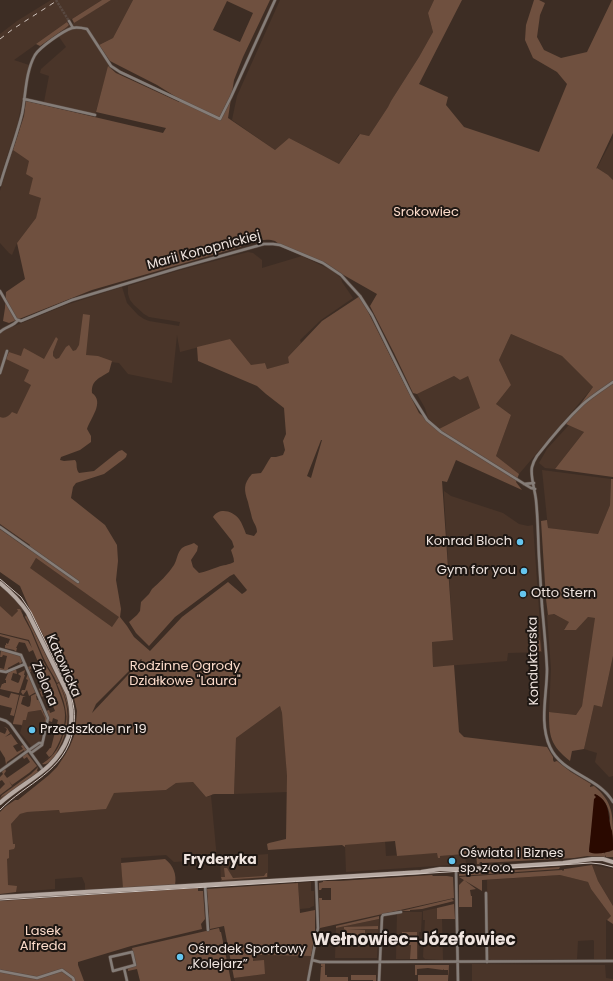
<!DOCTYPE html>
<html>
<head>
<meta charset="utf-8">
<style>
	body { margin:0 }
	canvas { display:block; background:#3d2d24 }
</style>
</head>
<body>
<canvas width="613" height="981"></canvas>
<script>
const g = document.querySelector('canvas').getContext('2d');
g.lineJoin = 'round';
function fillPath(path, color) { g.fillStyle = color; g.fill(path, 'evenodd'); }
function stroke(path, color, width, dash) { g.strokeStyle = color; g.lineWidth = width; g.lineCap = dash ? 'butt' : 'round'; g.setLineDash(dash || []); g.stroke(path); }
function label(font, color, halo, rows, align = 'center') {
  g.font = font + ' Poppins,sans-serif'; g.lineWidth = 4; g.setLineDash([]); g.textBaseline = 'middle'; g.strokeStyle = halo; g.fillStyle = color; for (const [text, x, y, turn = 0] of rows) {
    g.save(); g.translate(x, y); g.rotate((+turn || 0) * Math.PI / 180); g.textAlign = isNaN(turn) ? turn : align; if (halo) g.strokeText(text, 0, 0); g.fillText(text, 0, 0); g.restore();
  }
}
fillPath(new Path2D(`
	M 51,0 L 102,0 L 67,22 L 14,60 L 32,66 L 28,82 L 25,99 L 22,100 L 18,122 L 0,178 L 0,34 L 17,21 Z
	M 111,0 L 133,0 L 113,38 L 99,45 L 110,61 L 95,115 L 44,102 L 49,76 L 40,73 L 41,69 L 66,47 L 57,34 L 78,20 Z
	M 280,0 L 434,0 L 428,13 L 433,32 L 419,57 L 391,101 L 388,107 L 369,136 L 359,134 L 339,164 L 289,138 L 275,150 L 232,120 L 237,96 Z
	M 613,138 L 613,180 L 608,175 L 597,168 Z
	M 13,150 L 30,161 L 33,178 L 42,197 L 36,218 L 17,243 L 12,255 L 9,253 L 0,243 L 0,191 Z
	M 248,252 L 253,253 L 262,260 L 262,268 L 302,256 L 331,270 L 341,278 L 342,282 L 353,298 L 321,320 L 300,340 L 301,343 L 288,357 L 290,363 L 267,369 L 265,363 L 251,366 L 230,339 L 180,352 L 177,335 L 172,383 L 128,374 L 119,363 L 85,359 L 19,413 L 0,440 L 0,331 L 5,330 L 66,305 L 122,287 L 127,303 L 138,315 L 144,319 L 149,321 L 179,326 L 180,322 L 149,317 L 144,314 L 134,305 L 130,300 L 128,294 L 128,286 L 177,271 Z
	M 511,334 L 562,356 L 593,387 L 519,474 L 496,456 L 511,415 L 496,404 L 511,385 L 499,360 Z
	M 468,375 L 480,408 L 439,429 L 428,418 L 425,408 L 417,394 L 454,376 L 460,380 Z
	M 569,425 L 584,432 L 555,469 L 545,468 L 539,463 L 547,449 Z
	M 542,470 L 611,479 L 610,505 L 598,534 L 548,528 Z
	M 444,491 L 451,496 L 503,513 L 519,524 L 528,526 L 533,525 L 542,652 L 508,653 L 507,661 L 433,667 L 432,642 L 453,639 L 444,496 Z
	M 36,558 L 120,617 L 112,627 L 29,568 Z
	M 0,587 L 4,588 L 17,601 L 23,610 L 13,620 L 0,607 Z
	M 553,614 L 570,622 L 564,629 L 576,630 L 588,617 L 596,618 L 582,706 L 576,715 L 549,712 L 551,669 L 547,615 Z
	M 613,656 L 613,776 L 609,777 L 595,762 L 597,753 L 584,749 L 594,705 L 602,707 Z
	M 280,706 L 282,713 L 284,728 L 287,776 L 287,792 L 234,794 L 236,738 Z
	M 42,710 L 45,718 L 41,740 L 32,747 L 23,736 L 20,733 L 22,726 L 21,726 L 23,719 L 26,720 L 28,712 Z
	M 193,782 L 206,797 L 211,796 L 217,859 L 174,862 L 166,855 L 121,858 L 123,889 L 85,891 L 85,884 L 82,877 L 55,879 L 55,889 L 5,893 L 5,869 L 11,824 L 20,814 L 26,812 L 60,810 L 60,813 L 105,809 L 114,793 L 166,790 L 176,783 Z
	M 385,841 L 386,856 L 438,853 L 438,858 L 440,858 L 440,856 L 465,854 L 466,864 L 346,872 L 345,845 Z
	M 268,854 L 268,877 L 221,882 L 220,858 Z
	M 592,865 L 613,869 L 613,906 L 598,881 Z
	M 560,875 L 588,882 L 591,889 L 611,916 L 607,920 L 606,920 L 606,959 L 594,959 L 594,941 L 593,940 L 578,941 L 577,959 L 491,960 L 489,959 L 488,958 L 487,880 Z
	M 311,882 L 311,891 L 314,891 L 314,906 L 311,907 L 310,908 L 300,909 L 298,883 Z
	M 437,908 L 437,919 L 442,919 L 443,960 L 425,959 L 423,957 L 425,920 L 423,920 L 423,911 Z
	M 401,912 L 422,912 L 421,932 L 419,932 L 418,958 L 418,959 L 396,959 L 397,913 Z
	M 379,919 L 377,958 L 335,958 L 336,928 Z
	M 262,951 L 265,951 L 265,955 L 311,956 L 307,981 L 235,981 L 234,978 L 265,974 L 253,961 L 253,955 Z
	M 472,964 L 605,965 L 606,978 L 613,979 L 613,981 L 472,981 Z`), '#4a3529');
fillPath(new Path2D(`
	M 102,0 L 111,0 L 74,23 L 72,19 Z
	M 133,0 L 270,0 L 243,57 L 234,80 L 228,118 L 275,150 L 289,138 L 339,164 L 360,134 L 369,136 L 388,107 L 391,101 L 419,57 L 433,32 L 428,13 L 434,0 L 462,0 L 419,84 L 448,97 L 446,105 L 464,127 L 539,152 L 567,84 L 557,72 L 533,58 L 525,40 L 526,25 L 534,0 L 539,0 L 545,3 L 540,15 L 537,37 L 544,50 L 561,58 L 587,52 L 612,0 L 613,0 L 613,133 L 596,169 L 597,168 L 608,175 L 613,180 L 613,477 L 555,469 L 584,432 L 566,424 L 593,387 L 562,356 L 511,334 L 499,360 L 511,385 L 496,404 L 511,415 L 496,456 L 519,474 L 516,482 L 522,490 L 456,460 L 447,482 L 442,481 L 453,640 L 432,642 L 433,667 L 454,665 L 459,732 L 464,737 L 547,747 L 553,757 L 553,760 L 554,762 L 557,761 L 571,772 L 591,784 L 590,786 L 590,787 L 594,786 C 613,802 613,814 613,839 C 612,834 611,829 610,823 C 609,819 610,822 610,817 C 609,807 604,798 595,794 L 596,797 L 589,850 L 604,852 L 605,854 L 605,852 L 609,852 L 613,850 L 613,857 L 606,857 L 606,855 L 605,857 L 587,856 L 574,858 L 482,863 L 482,862 L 480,862 L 479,864 L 477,864 L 476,854 L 473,854 L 474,856 L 465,857 L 465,854 L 440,856 L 440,858 L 438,858 L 437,853 L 397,856 L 395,841 L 345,845 L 345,847 L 342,845 L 268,850 L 267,844 L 269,843 L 286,839 L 287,776 L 282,713 L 280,706 L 236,738 L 234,794 L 215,794 C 212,794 210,796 206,797 L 193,782 L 176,783 L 166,790 L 114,793 L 106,809 L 60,813 L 59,810 L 27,812 L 20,814 L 11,824 L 13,844 L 15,844 L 15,847 L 14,849 L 9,850 L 9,858 L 7,859 L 8,885 L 17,886 L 16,892 L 0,894 L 0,812 L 5,807 L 15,800 L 18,800 L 49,775 L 57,767 L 65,755 L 70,746 L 74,736 L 76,723 L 77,711 L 74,698 L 69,684 L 31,612 L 20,586 L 0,572 L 0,529 L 28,549 L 30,545 L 0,524 L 0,417 C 5,419 9,416 12,412 L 17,414 L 31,385 L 24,381 L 29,370 L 6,359 L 9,352 L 21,356 L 23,350 L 24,348 L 44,359 L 56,337 L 58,339 L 53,352 L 53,356 L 56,359 L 59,358 L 66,347 L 69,345 L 73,351 L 76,350 L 79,345 L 83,314 L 90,315 L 86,355 L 98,356 L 112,361 L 109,372 C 100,378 91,380 92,393 C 105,402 90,419 87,429 L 91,436 L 91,442 L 80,450 L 61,457 L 60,460 L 64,461 L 75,460 C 78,463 75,468 79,473 L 94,471 L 119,451 L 122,450 L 127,454 L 126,457 L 124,459 L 104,474 L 76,483 L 73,487 L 71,498 L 105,525 L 117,545 L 118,561 L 116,580 L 121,609 L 120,617 L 127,626 L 134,637 L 150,651 L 182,617 L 228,582 L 242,594 L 245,592 L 247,590 L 234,574 L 230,576 L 175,617 L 149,646 L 136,633 L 129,622 L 137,615 L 140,611 L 141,602 L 149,594 L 152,589 C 158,584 169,573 174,565 C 177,560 177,553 182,548 C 186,545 190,545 194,543 L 198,546 L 197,551 L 191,560 L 193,567 L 199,573 C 205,572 211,569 218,567 C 223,565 229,565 234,562 C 234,557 232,554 231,550 L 234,547 L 232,541 L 213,517 C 219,507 233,511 239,519 C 242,523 244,529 246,534 L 254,536 L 257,532 C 257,526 254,524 252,518 C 251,513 249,507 248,502 C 244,490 243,484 252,474 L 261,473 C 265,468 267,462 271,457 L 276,457 L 283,455 L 285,450 L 283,441 L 286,434 L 284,408 L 266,394 L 257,386 L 198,361 L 197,347 L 230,339 L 251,365 L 265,363 L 267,369 L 289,363 L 288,357 L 322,321 L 360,296 L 419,413 L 439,429 L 480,408 L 468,376 L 460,380 L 454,376 L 417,394 L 413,393 L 394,353 L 370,306 L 377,294 L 326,265 L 280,245 C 278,244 277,242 275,241 C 264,237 249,243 240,247 L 92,290 L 9,323 L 3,321 L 5,308 L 6,292 L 25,279 L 17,243 L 36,218 L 41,198 L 29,194 L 33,178 L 26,174 L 29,161 L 13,150 L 24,116 L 26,101 L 163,133 L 166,128 L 96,112 L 108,66 L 116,73 L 179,102 L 181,100 L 157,85 L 110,61 L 99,45 L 113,38 ZM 227,1 L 253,13 L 240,42 L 213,30 ZM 321,440 L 322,440 L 311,478 L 307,476 ZM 36,558 L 119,617 L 112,627 L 30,568 ZM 141,659 L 142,660 L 92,713 L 96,704 Z
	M 67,22 L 69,25 L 67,27 L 40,46 L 36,44 Z
	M 611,479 L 613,479 L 613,656 L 602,707 L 594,705 L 584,749 L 572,751 L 570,761 C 550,745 549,736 549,712 L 576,715 L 582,706 L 595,618 L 588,617 L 576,630 L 564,630 L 569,622 L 554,614 L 548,615 L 546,599 L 541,521 L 547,520 L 548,528 L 598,534 L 610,505 Z
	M 0,603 L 0,606 L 12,617 L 18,611 L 17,609 L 20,609 L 23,615 L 23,616 L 30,629 L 43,660 L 38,662 L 33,650 L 29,652 L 25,643 L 19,642 L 16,648 L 17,648 L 16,652 L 14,650 L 5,648 L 5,645 L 11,646 L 6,645 L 6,643 L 8,644 L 10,639 L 0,636 L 0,634 L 28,641 L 32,648 L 29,640 L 0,633 Z
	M 21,609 L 25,612 L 64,690 C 75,721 69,743 46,766 L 55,755 C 52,758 48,766 42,764 C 57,754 62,743 65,726 C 66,722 67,717 66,713 C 65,703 61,693 57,684 L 59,683 C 67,700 71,718 64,737 C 62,743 58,749 56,754 C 80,722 66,696 51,665 C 44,650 37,636 30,621 L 25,612 Z
	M 26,615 L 59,682 L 57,683 C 54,675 48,668 45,661 C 38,646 33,631 25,617 Z
	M 532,640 L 540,640 L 541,651 L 531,652 L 532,649 Z
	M 1,650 L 21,656 L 22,662 L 20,664 L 19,662 L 8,668 L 8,670 L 6,671 L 0,670 L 0,668 L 4,669 L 7,656 L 3,655 L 2,657 L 0,657 Z
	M 43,661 L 51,674 L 56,684 L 49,687 L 56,684 C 59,694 65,705 65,715 C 65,730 60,743 52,755 L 41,763 L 49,757 L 46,753 L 50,748 L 51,748 L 58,720 L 53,718 L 52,722 L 49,721 L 49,716 L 46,711 L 49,710 L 50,713 L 55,711 L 47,692 L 42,694 L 43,696 L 42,697 L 40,692 L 48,687 L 40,691 L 39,689 L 43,686 L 35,667 L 30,669 L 31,672 L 30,672 L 28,667 L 38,663 L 43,676 L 39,663 Z
	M 16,669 L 17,674 L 13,673 L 11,680 L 18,683 L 19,682 L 21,676 L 18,674 L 19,673 L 27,669 L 27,670 L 25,670 L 24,675 L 25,675 L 19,693 L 18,693 L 0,689 L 2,684 L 3,684 L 4,683 L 6,683 L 6,680 L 5,680 L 8,673 Z
	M 28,673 L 35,691 L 36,691 L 36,692 L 29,696 L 27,690 L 23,695 L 21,692 L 22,690 L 25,690 L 28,680 L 26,679 Z
	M 11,693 L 19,695 L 14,716 L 10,715 L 12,708 L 0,705 L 0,695 L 9,698 Z
	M 37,693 L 38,696 L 36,696 L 37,700 L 39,700 L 44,714 L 45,714 L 47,719 L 46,722 L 45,722 L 44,727 L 45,718 L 41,710 L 28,712 L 26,720 L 23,720 L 22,725 L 13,724 L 13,723 L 20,695 L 26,697 L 23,697 L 21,704 L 28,707 L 30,706 L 31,700 L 31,696 Z
	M 4,727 L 7,728 L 10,733 L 5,737 L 11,734 L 18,744 L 17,744 L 13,746 L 17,752 L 23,749 L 21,746 L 23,745 L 27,751 L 25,752 L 24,750 L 7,762 L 6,765 L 5,758 L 0,750 L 0,732 L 5,734 L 7,729 Z
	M 27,753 L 37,766 L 29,773 L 12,785 L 9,781 L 12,786 L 0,795 L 0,789 L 5,784 L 2,780 L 0,781 L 0,777 L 3,774 L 2,772 L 3,770 L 5,769 L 6,771 L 4,774 L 7,778 L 30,762 L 27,757 L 24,759 L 22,756 Z
	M 38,767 L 37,771 L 38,771 L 37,773 L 0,801 L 0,799 L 6,794 L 0,798 L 2,795 L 31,774 Z
	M 165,859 C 173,865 177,874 175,885 L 123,889 L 121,863 Z
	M 592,865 L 598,881 L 613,906 L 613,924 L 607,920 L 611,916 L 591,889 L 588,882 L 560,875 L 482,880 L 482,891 L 459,877 L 562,870 L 563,871 L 564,870 L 564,869 L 565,869 Z
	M 560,867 L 559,869 L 459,876 L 459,874 Z
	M 224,868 L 227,868 L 233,878 L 264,876 L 266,873 L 267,873 L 267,877 L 222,880 L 221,877 L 225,877 Z
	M 432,875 L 433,876 L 447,876 L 453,877 L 454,898 L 320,928 L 319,898 L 322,898 L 322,900 L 331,900 L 331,888 L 322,888 L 321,890 L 319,890 L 319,883 L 323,882 L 323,881 L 339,881 Z
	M 464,880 L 476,889 L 470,890 L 471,896 L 472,896 L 472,907 L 459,907 L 459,885 Z
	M 298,883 L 300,913 L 315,910 L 315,932 L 311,956 L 265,955 L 265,951 L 262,951 L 262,955 L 253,955 L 253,961 L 264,960 L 265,974 L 234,978 L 224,926 L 210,929 L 207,889 Z
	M 198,888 L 198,891 L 203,891 L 205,919 L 201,924 L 202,929 L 131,946 L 78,962 L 78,965 L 84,981 L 0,981 L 0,901 Z
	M 452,899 L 454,901 L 422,909 L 410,910 L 410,911 L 401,911 Z
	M 454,904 L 455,919 L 437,919 L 437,908 Z
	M 379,916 L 379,919 L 336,928 L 336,926 Z
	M 378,926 L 378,929 L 347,929 L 365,930 L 365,942 L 345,942 L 346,930 L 344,929 L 344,927 Z
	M 219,928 L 220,932 L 221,932 L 231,981 L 140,981 L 137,969 L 128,971 L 128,968 L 136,966 L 132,948 Z
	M 402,932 L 417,932 L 417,959 L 410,959 L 411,945 L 408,945 L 408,936 L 402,935 Z
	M 321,962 L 325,962 L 325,975 L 327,975 L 327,977 L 348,977 L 348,981 L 320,981 L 321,967 L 323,966 L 321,966 Z
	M 415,965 L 449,965 L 448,981 L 418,981 L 418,975 L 415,975 ZM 428,968 L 443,970 L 444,969 L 444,970 L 448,970 L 448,975 L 417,975 L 417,969 Z
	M 351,975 L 376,975 L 376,981 L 373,981 L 373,980 L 351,980 Z`), '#6f503f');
fillPath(new Path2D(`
	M 595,794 C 609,801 608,811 610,824 C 610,826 611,829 612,831 C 613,837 613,844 613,850 C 606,853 596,855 589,852 L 594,799 L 596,797 L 594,795 Z`), '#2a0900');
stroke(new Path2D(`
	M 56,0 L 69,21`), '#584840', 2.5, [2.5, 1]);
const minor = new Path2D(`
	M 69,21 L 73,28
	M 24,99 L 95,115
	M 0,185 C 7,161 16,138 22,114 C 26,95 25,73 35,55 C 40,47 63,31 72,28 C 76,27 83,28 87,29 L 111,66 L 120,72 L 220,119 L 231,97 L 275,0
	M 0,291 L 16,319 L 18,320 L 21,321 L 72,300 L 178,268 L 264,244 L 273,244 L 280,245 L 323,263 L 341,275 L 349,284 L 360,296 L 372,315 L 412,396 L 427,420 L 441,432 L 526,485 L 531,488 L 535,489
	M 0,332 C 5,327 14,326 18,320
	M 0,373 L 7,351
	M 613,382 C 603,389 592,396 583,404 C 566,420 551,438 537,456 C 535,459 533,463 532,467 C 530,476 535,490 536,500 C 538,519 538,538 539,557 C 540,573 541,590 542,606 C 544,627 546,648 547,669 C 547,695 539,723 550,747 C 562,774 599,777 613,802
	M 524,484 L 534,483
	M 0,527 L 78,582
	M 0,649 L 21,655 L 48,718 L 42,745 L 31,753
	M 0,671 L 6,672 L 25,664
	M 0,719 L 6,721 L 10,724 L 43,770
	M 29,750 L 39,743 L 42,743
	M 0,771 L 29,750
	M 456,869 L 458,981
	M 205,885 L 208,930
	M 486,893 L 487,962
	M 132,952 L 135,965 L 113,971 L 110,957 Z
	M 312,960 L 320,962 L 350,962 L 613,961
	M 124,968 L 127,981
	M 0,971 L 37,978 L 62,970 L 73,978 L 74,981
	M 308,981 L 318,928 L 316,878
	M 379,981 L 382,917 L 383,915 L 401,912`);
const secondary = new Path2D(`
	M 0,583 C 11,592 20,601 28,613 L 68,694 C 72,708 73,723 68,737 C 55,772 25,780 0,803
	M 0,897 L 421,872 L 440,869 L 469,869 L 563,863 L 592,859 L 603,859 L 613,862`);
stroke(minor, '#594a42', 3.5);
stroke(secondary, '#594a42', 5);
stroke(minor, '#857d78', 2.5);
stroke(secondary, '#b5a8a1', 4);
stroke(new Path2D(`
	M 0,579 L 21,597 L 31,612 L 69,690 C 74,703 76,716 73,730 C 66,771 26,783 0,810
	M 0,900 L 591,863 L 601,864 L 613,867`), '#cfc3bd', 1);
stroke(new Path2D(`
	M 0,39 L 13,29 L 58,0`), '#cfc3bd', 1, [5, 5]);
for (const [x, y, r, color] of [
	[520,542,4,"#65c5ee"],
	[524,571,4,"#65c5ee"],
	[523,594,4,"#65c5ee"],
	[32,730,4,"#65c5ee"],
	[452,861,4,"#65c5ee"],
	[180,957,4,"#65c5ee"]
]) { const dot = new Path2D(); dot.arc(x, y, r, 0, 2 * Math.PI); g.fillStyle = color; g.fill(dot); stroke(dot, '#1e1713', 1.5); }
label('13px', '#fcdbca', '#1e1713', [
	["Srokowiec",426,213],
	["Rodzinne Ogrody",185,667],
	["Działkowe \"Laura\"",185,682],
	["Lasek",43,932],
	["Alfreda",43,947]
]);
label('13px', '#efe4df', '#1e1713', [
	["Marii Konopnickiej",204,251,-15],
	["Konduktorska",534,661,-91],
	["Katowicka",63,666,66],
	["Zielona",44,684,67]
]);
label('13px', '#efe4df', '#1e1713', [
	["Konrad Bloch",512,542,"right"],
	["Gym for you",516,571,"right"],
	["Otto Stern",531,594],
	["Przedszkole nr 19",40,730],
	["Oświata i Biznes",460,854],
	["sp. z o.o.",460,869],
	["Ośrodek Sportowy",188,950],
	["„Kolejarz”",188,965]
], 'left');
label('bold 14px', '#efe4df', '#1e1713', [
	["Fryderyka",220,860]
]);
label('bold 17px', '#efe4df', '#1e1713', [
	["Wełnowiec-Józefowiec",414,941]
]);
</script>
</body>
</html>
